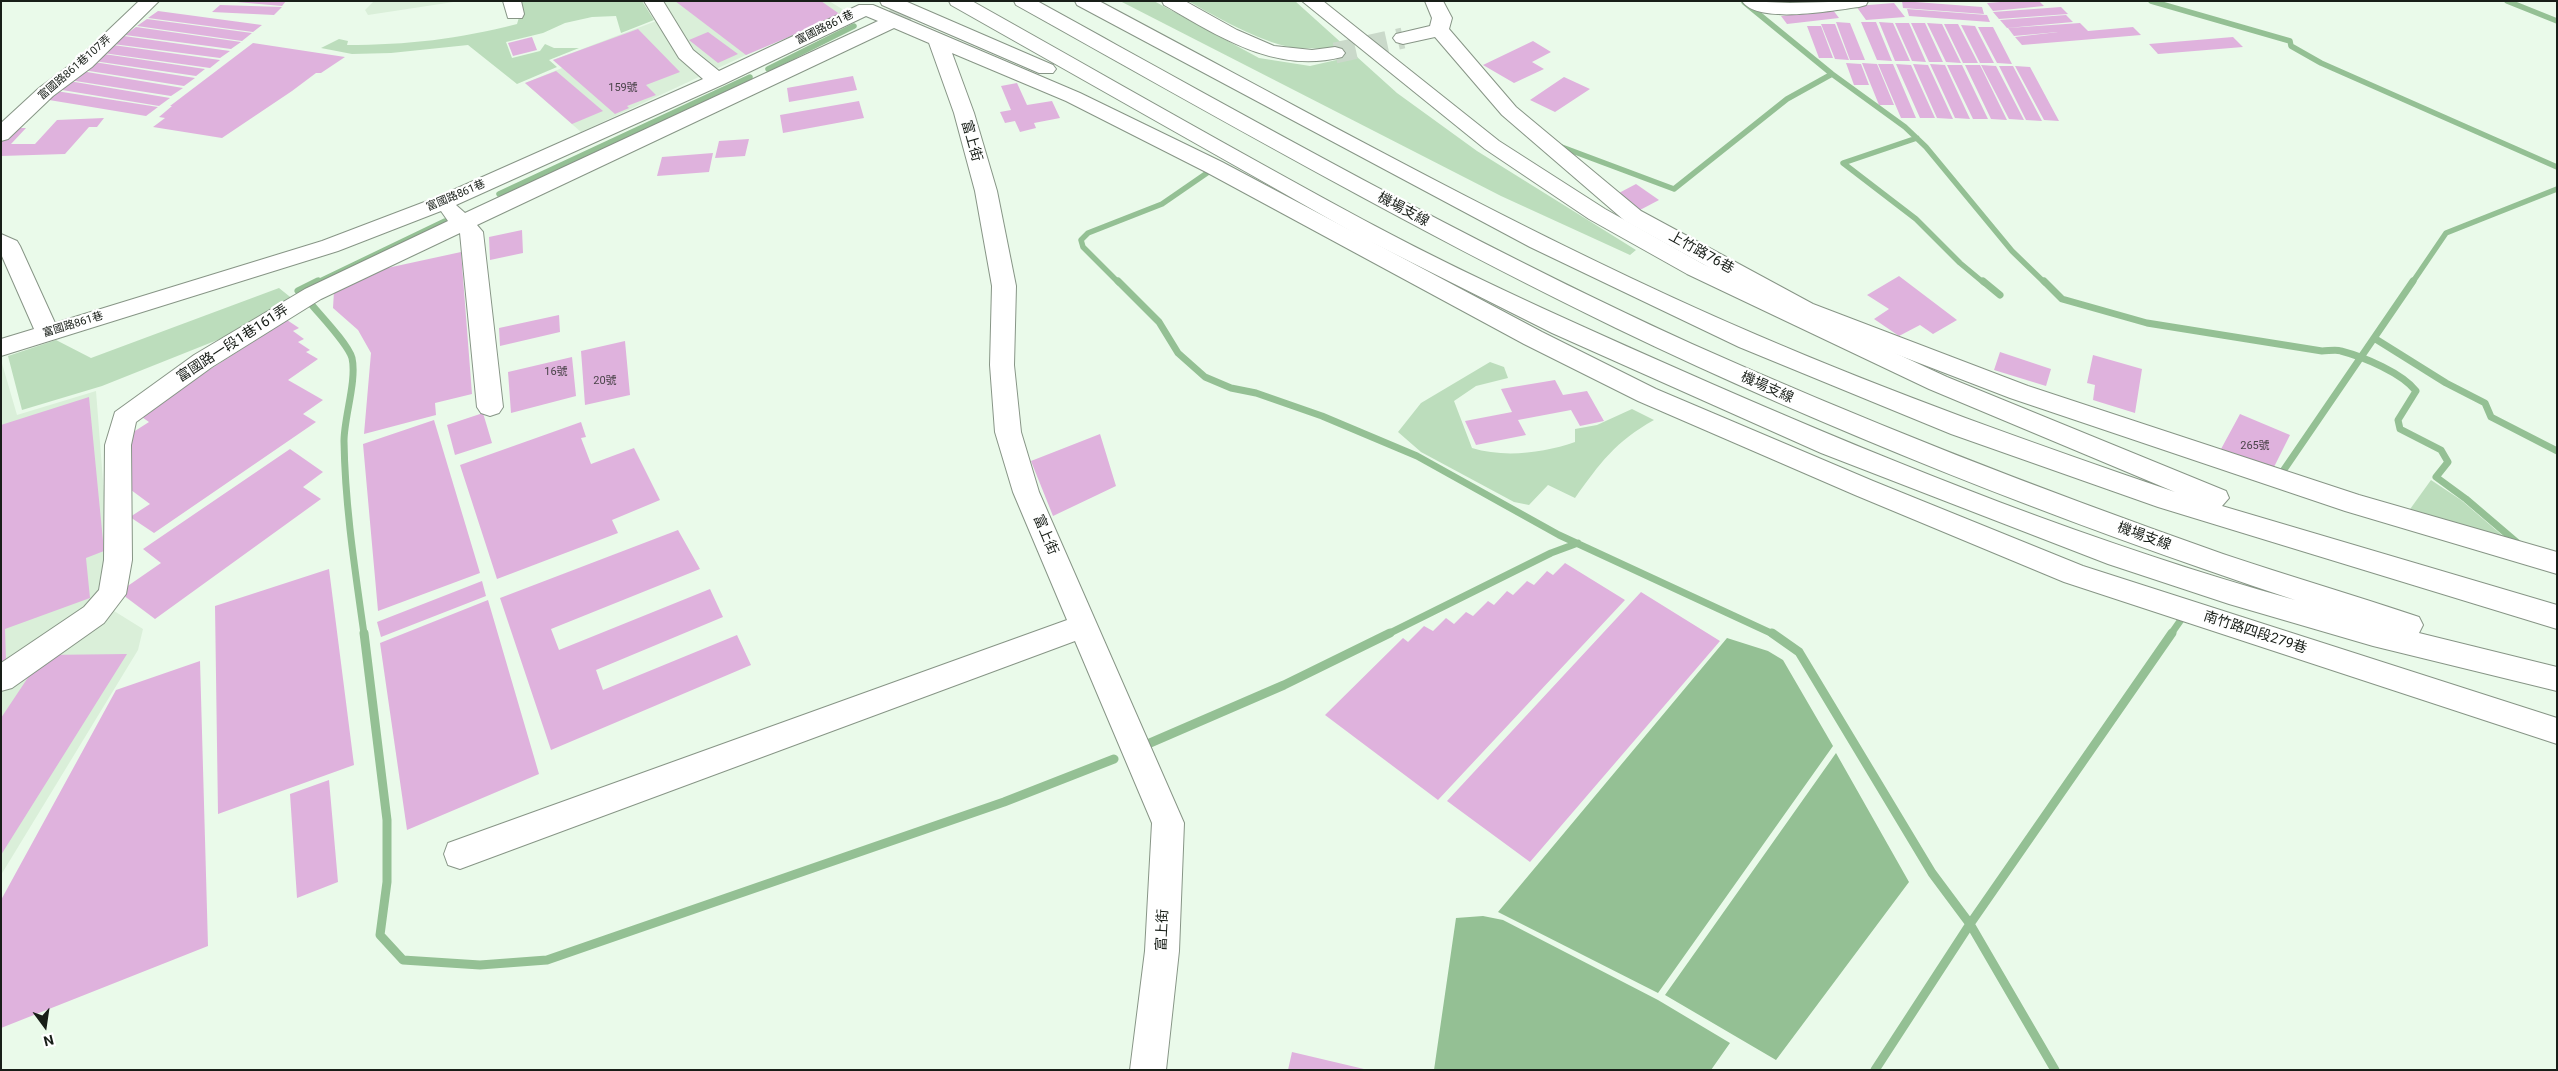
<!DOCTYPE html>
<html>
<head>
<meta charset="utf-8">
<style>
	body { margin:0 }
	#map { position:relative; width:2558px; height:1071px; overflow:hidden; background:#eafaea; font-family:Roboto,sans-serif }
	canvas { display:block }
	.frame { position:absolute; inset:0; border:2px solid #181e18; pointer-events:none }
	.north { position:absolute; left:20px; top:1001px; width:50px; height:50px; -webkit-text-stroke:4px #fff; paint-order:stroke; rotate:166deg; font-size:14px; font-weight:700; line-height:20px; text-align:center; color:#181e18 }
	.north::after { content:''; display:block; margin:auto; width:18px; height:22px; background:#181e18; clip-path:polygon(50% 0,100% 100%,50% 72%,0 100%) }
</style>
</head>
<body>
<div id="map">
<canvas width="2558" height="1071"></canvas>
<div class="frame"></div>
<div class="north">N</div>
</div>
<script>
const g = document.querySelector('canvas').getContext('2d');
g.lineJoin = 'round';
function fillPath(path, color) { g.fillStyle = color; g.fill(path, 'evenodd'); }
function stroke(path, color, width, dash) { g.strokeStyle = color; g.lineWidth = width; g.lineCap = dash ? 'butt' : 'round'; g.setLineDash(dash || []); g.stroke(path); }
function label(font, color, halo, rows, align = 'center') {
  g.font = font + ' Roboto,"Noto Sans TC",sans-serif'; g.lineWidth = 4.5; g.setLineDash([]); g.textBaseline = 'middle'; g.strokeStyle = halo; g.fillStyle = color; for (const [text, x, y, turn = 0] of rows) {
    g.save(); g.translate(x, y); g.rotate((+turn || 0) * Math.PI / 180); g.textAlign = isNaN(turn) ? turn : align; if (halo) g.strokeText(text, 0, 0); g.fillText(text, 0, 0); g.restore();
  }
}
fillPath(new Path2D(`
	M 374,1 L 460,1 L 368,15 L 365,10 Z
	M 662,1 L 829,1 L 847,12 L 746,55 L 581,132 L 525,83 L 562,68 L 553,60 L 672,15 Z
	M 1,360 L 17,415 L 96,391 L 109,558 L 98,601 L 143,629 L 138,650 L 1,875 Z`), '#daefd9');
fillPath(new Path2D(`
	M 518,1 L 642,1 L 654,20 L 621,33 L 616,16 L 592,17 L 565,23 L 543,33 L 506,42 L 512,58 L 540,51 L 545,44 L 554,48 L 579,48 L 549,60 L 557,67 L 517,84 L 468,45 L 391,53 L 352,54 L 321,48 L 339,39 L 348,41 L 347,45 C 407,45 459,39 517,24 L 520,14 Z
	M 1120,1 L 1154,1 L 1259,58 L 1310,66 L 1345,58 C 1329,44 1309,51 1290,47 C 1259,41 1216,17 1188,1 L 1295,1 L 1397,93 L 1477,151 L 1636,250 L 1630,255 L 1501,196 Z
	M 279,288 L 294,300 L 225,337 L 102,386 L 22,410 L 8,356 L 56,340 L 91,358 Z
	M 1490,362 L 1504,367 L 1508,378 L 1476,386 L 1454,401 L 1472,448 C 1504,458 1544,453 1575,442 L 1575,429 L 1597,425 L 1632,409 L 1654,420 C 1615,442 1600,463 1575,498 L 1548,485 L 1529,505 L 1514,502 L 1421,452 L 1398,432 L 1421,403 Z
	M 2431,480 L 2461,500 L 2510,542 L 2408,512 Z`), '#bcddbc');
fillPath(new Path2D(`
	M 1727,638 L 1768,651 L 1783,660 L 1833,746 L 1658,993 L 1498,912 Z
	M 1836,753 L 1909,882 L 1776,1060 L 1665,995 Z
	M 1483,916 L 1503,920 L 1658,1000 L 1730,1043 L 1711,1070 L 1434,1070 L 1456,918 Z`), '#94c094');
stroke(new Path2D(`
	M 2151,1 L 2290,41 L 2291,46 L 2321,63 L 2557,167
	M 2507,1 L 2557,21
	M 1744,2 L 1832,74 L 1905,127 L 1926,147 L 2012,251 L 2045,283
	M 768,69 L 854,26
	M 1917,138 L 1843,163 L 1916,219 L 1960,263 L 1984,283
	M 1559,146 L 1674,189 L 1787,99 L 1832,74
	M 499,194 L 750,77
	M 316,283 L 445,221
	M 1119,283 L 1083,247 L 1081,240 L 1088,233 L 1162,204 L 1207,173
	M 2412,283 L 2446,233 L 2557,189`), '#94c094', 5.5);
stroke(new Path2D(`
	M 1118,281 L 1159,322 L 1178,353 L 1205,377 L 1231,388 L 1256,393 L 1322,416 L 1417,456 L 1559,535 L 1773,634
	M 1983,281 L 2000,295
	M 2044,281 L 2062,299 L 2147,323 L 2322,351 C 2328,351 2336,349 2341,351 C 2364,357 2402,373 2416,391 L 2398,420 L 2400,429 L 2441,450 L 2448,462 L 2436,477 L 2466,499 L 2521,546
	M 298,291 L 318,281
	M 311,304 C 321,316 348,344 352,358 C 357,380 344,418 344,441 C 345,506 355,570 364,634
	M 2374,338 L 2446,383 L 2485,403 L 2491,417 L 2557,451
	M 2281,474 L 2413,281
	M 1388,634 L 1551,553 L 1578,543
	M 2171,634 L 2185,614`), '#94c094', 7);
stroke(new Path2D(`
	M 364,633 L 387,820 L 387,882 L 380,935 L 403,960 L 480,965 L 547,960 L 1004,802 L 1114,759
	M 1772,633 L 1799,652 L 1932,873 L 1970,924 L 1875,1070
	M 1150,743 L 1284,685 L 1390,633
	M 2055,1070 L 1970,924 L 2172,633`), '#94c094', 9);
fillPath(new Path2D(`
	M 225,1 L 286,1 L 282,6 Z
	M 675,1 L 821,1 L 841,15 L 746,55 Z
	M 1902,1 L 1982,7 L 1984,14 L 1903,8 Z
	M 2014,1 L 2039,1 L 2044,6 L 1993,11 L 1987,3 Z
	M 1894,3 L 1905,17 L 1866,20 L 1856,6 Z
	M 220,5 L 282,7 L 274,15 L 212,12 Z
	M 2061,7 L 2068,14 L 1999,19 L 1993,12 Z
	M 1907,9 L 1987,15 L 1990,22 L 1909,16 Z
	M 1833,10 L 1839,18 L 1787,24 L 1781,16 Z
	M 158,11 L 262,25 L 253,32 L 148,18 Z
	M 2066,15 L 2073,22 L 2007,28 L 2000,20 Z
	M 147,19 L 252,33 L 242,41 L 137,26 Z
	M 1836,22 L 1850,23 L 1865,60 L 1850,60 Z
	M 1861,22 L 1876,22 L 1892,61 L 1877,60 Z
	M 1879,22 L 1893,23 L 1910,61 L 1895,61 Z
	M 1895,23 L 1909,23 L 1926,62 L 1912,61 Z
	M 1911,23 L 1925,23 L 1943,62 L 1929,62 Z
	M 1927,23 L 1942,24 L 1961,63 L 1946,62 Z
	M 2080,23 L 2088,31 L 2133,27 L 2141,35 L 2022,45 L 2015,37 L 2058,32 L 2014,36 L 2008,28 Z
	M 1821,24 L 1835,24 L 1849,60 L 1835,59 Z
	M 1944,24 L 1958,24 L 1978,63 L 1963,63 Z
	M 1961,25 L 1975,26 L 1994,63 L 1980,63 Z
	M 1807,26 L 1821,26 L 1833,58 L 1819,58 Z
	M 136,27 L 241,42 L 231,49 L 125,35 Z
	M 1978,27 L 1993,27 L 2012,64 L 1997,63 Z
	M 638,29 L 680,72 L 646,85 L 656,95 L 627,106 L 629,108 L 615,114 L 553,60 Z
	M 708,32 L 738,54 L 718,63 L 689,40 Z
	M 124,36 L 230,51 L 220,58 L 113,44 Z
	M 532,37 L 537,50 L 513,56 L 508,43 Z
	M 2233,37 L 2243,47 L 2158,54 L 2149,44 Z
	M 1533,41 L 1551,52 L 1532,62 L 1544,69 L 1514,83 L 1483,65 Z
	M 253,43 L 345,57 L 321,73 L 316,73 L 292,91 L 222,138 L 153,127 L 165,118 L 159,117 L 172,106 L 170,106 Z
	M 113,45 L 220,60 L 210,68 L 103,53 Z
	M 104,54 L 205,69 L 196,76 L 94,61 Z
	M 94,62 L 195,78 L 184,86 L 83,70 Z
	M 1846,63 L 1861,64 L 1869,85 L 1854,85 Z
	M 1862,63 L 1877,64 L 1894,105 L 1879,105 Z
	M 1878,64 L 1893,64 L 1916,118 L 1901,118 Z
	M 1896,64 L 1911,65 L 1935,118 L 1920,118 Z
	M 1913,64 L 1928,65 L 1953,119 L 1937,118 Z
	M 1930,64 L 1945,65 L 1970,119 L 1955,118 Z
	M 1947,65 L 1962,65 L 1988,119 L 1973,119 Z
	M 1965,65 L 1980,65 L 2007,120 L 1991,119 Z
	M 1981,65 L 1996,66 L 2024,120 L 2009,119 Z
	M 1999,66 L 2013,66 L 2042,121 L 2026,120 Z
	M 2015,66 L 2030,67 L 2059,121 L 2044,120 Z
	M 81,71 L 183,88 L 171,96 L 69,80 Z
	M 556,71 L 603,111 L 572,124 L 525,83 Z
	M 853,76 L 857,90 L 789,102 L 787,88 Z
	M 1564,77 L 1590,89 L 1555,112 L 1530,100 Z
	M 69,81 L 170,98 L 159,106 L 56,89 Z
	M 1017,83 L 1027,105 L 1052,101 L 1060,118 L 1034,123 L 1036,128 L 1020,132 L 1015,121 L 1005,123 L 1000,112 L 1011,110 L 1001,86 Z
	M 56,91 L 158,107 L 146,116 L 43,99 Z
	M 859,101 L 864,118 L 783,133 L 780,115 Z
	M 104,118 L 97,127 L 89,127 L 65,154 L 1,156 L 1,133 L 6,128 L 26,128 L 11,144 L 35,144 L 57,120 Z
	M 749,139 L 745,156 L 715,158 L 719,141 Z
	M 713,153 L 709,172 L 657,176 L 662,157 Z
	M 1636,184 L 1659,200 L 1640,210 L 1617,194 Z
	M 522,230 L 523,253 L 490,260 L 489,237 Z
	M 461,252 L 472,394 L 435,403 L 436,415 L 364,434 L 371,353 L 358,330 L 333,308 L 334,291 L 378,270 Z
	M 1899,276 L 1957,320 L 1933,334 L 1920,325 L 1899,336 L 1874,319 L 1889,309 L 1867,295 Z
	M 559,315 L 560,332 L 500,346 L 499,328 Z
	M 287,320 L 299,328 L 293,331 L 304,339 L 298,342 L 310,350 L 306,352 L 318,359 L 288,380 L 323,400 L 303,414 L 316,422 L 154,533 L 130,517 L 150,504 L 127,487 L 127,436 L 149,422 L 139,415 Z
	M 625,341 L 630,395 L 585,405 L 581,351 Z
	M 2000,352 L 2051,369 L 2046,386 L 1994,370 Z
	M 2093,355 L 2142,369 L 2135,413 L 2093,400 L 2095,385 L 2087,383 Z
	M 572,357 L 576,396 L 511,413 L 508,372 Z
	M 1555,380 L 1563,395 L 1587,391 L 1604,421 L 1580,426 L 1571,410 L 1518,420 L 1526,435 L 1476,445 L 1465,421 L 1512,412 L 1501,389 Z
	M 89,397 L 104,551 L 86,558 L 90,598 L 5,629 L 6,662 L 1,664 L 1,425 Z
	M 483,413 L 492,443 L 455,455 L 447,425 Z
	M 2240,414 L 2290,435 L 2272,471 L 2221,449 Z
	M 434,420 L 480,573 L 378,611 L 363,444 Z
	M 581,422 L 586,437 L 581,438 L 591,464 L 634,448 L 660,500 L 612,520 L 618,533 L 497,579 L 460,465 Z
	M 1100,434 L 1116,486 L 1053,516 L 1031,461 Z
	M 290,449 L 323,472 L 303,487 L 321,499 L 155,619 L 119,592 L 161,563 L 143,549 Z
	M 678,530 L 700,569 L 551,629 L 559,650 L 710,589 L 723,617 L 596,670 L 603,690 L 737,635 L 751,665 L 551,750 L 500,598 Z
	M 1565,563 L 1625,600 L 1438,800 L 1325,715 L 1403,638 L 1408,642 L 1424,626 L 1433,631 L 1446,618 L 1454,624 L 1466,612 L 1473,616 L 1488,601 L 1494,605 L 1507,591 L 1513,595 L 1527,581 L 1534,585 L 1547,571 L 1553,575 Z
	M 329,569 L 354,765 L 218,814 L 215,606 Z
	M 482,581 L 486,596 L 381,637 L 377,622 Z
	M 1641,592 L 1720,641 L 1530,862 L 1447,801 Z
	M 488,600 L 539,774 L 407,830 L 380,643 Z
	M 127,654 L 1,855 L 1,718 L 43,655 Z
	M 200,661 L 208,946 L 1,1028 L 1,900 L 116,690 Z
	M 329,780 L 338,882 L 297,898 L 290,794 Z
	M 1292,1052 L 1364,1069 L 1364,1070 L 1288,1070 Z`), '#dfb2dd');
stroke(new Path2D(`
	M 893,21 L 917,1
	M 1335,53 L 1403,38`), '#cad9ca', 21, [21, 11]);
const minor = new Path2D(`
	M 139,1 L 159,1 L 92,67 L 53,96 L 8,139 L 1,141 L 1,123 L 39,88 L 78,59 Z
	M 503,1 L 521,1 L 524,14 L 522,18 L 508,18 Z
	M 644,1 L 663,1 L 693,50 L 719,71 L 859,5 L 873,5 L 1080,93 L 1222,162 L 1542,332 L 1656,389 L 1873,481 L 2083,566 L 2557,718 L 2557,744 L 2064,582 L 1855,495 L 1638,401 L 1524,344 L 1206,172 L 1066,101 L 952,53 L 974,113 L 997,191 L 1016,286 L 1014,365 L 1021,432 L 1039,492 L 1184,823 L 1179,951 L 1166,1070 L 1130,1070 L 1145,951 L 1152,823 L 1075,641 L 460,869 L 448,865 L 444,854 L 448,843 L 1067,620 L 1013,492 L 995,432 L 990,365 L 992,286 L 975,191 L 954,113 L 929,43 L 894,28 L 477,225 L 483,232 L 503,407 L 499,413 L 490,416 L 481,413 L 477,407 L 460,233 L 321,299 L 212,367 L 136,422 L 131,445 L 132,560 L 126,594 L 104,623 L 12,688 L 1,691 L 1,663 L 84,607 L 99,590 L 104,560 L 105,445 L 115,412 L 194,355 L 305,289 L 448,221 L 441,211 L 338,251 L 1,356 L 1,339 L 34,329 L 1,254 L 1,234 L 17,241 L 20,246 L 55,323 L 322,241 L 435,198 L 703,79 L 679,58 ZM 866,16 L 878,21 L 465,213 L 456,205 L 724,84 Z
	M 1162,1 L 1185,1 L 1237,30 L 1274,46 L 1312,50 L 1335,47 L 1342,49 L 1345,53 L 1342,57 C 1275,74 1220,37 1164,5 Z
	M 1425,1 L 1443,1 L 1452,18 L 1449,29 L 1516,107 L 1641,211 L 1813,304 L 2028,386 L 2359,495 L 2557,552 L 2557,574 L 2345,511 L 2010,398 L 1797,316 L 1625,221 L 1502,115 L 1435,37 L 1403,44 L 1396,42 L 1393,38 L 1396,34 L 1430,26 L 1432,18 Z
	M 1742,1 L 1790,3 L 1868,1 L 1866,5 L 1859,7 C 1834,10 1758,25 1742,1 Z`);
const highway = new Path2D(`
	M 880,1 L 905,1 L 1053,65 L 1056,69 L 1053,73 L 1039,73 L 882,5 Z
	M 949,1 L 972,1 C 1106,76 1239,153 1375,226 C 1484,284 1599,334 1712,384 C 1902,467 2095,544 2295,600 C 2064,523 1836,434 1616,328 C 1412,229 1215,116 1016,5 L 1014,1 L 1037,1 C 1253,120 1468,242 1692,344 C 1866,422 2044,491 2223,554 C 2288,576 2354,595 2419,617 L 2423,625 L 2419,633 L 2557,667 L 2557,691 L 2373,646 L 2229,604 L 2108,564 L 1821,453 L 1552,333 L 1361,237 L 951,5 Z
	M 1075,1 L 1099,1 C 1316,116 1531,238 1757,335 C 1894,394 2035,444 2175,492 L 1929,389 L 1687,274 L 1589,219 L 1485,149 L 1302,1 L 1323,1 L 1499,141 L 1605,209 L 1703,264 L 1947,377 L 2226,491 L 2229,498 L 2222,506 L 2557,605 L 2557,629 L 2158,507 L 1951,434 L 1739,347 L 1530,247 L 1077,5 Z`);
stroke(minor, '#879586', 2);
stroke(highway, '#879586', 2);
fillPath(minor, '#fff');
fillPath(highway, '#fff');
label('11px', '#181e18', '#fff', [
	["富國路861巷",825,28,-26],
	["富國路861巷107弄",75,68,-41],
	["富國路861巷",456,196,-23],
	["富國路861巷",73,325,-17]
]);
label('11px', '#4a4349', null, [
	["159號",623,88],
	["16號",556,372],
	["20號",605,381],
	["265號",2255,446]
]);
label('14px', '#181e18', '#fff', [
	["富上街",971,141,74],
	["機場支線",1403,210,28],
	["上竹路76巷",1701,253,29],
	["富國路一段1巷161弄",233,344,-33],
	["機場支線",1767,388,24],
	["富上街",1045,535,67],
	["機場支線",2144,537,20],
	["南竹路四段279巷",2255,633,18],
	["富上街",1163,930,-87]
]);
</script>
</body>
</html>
